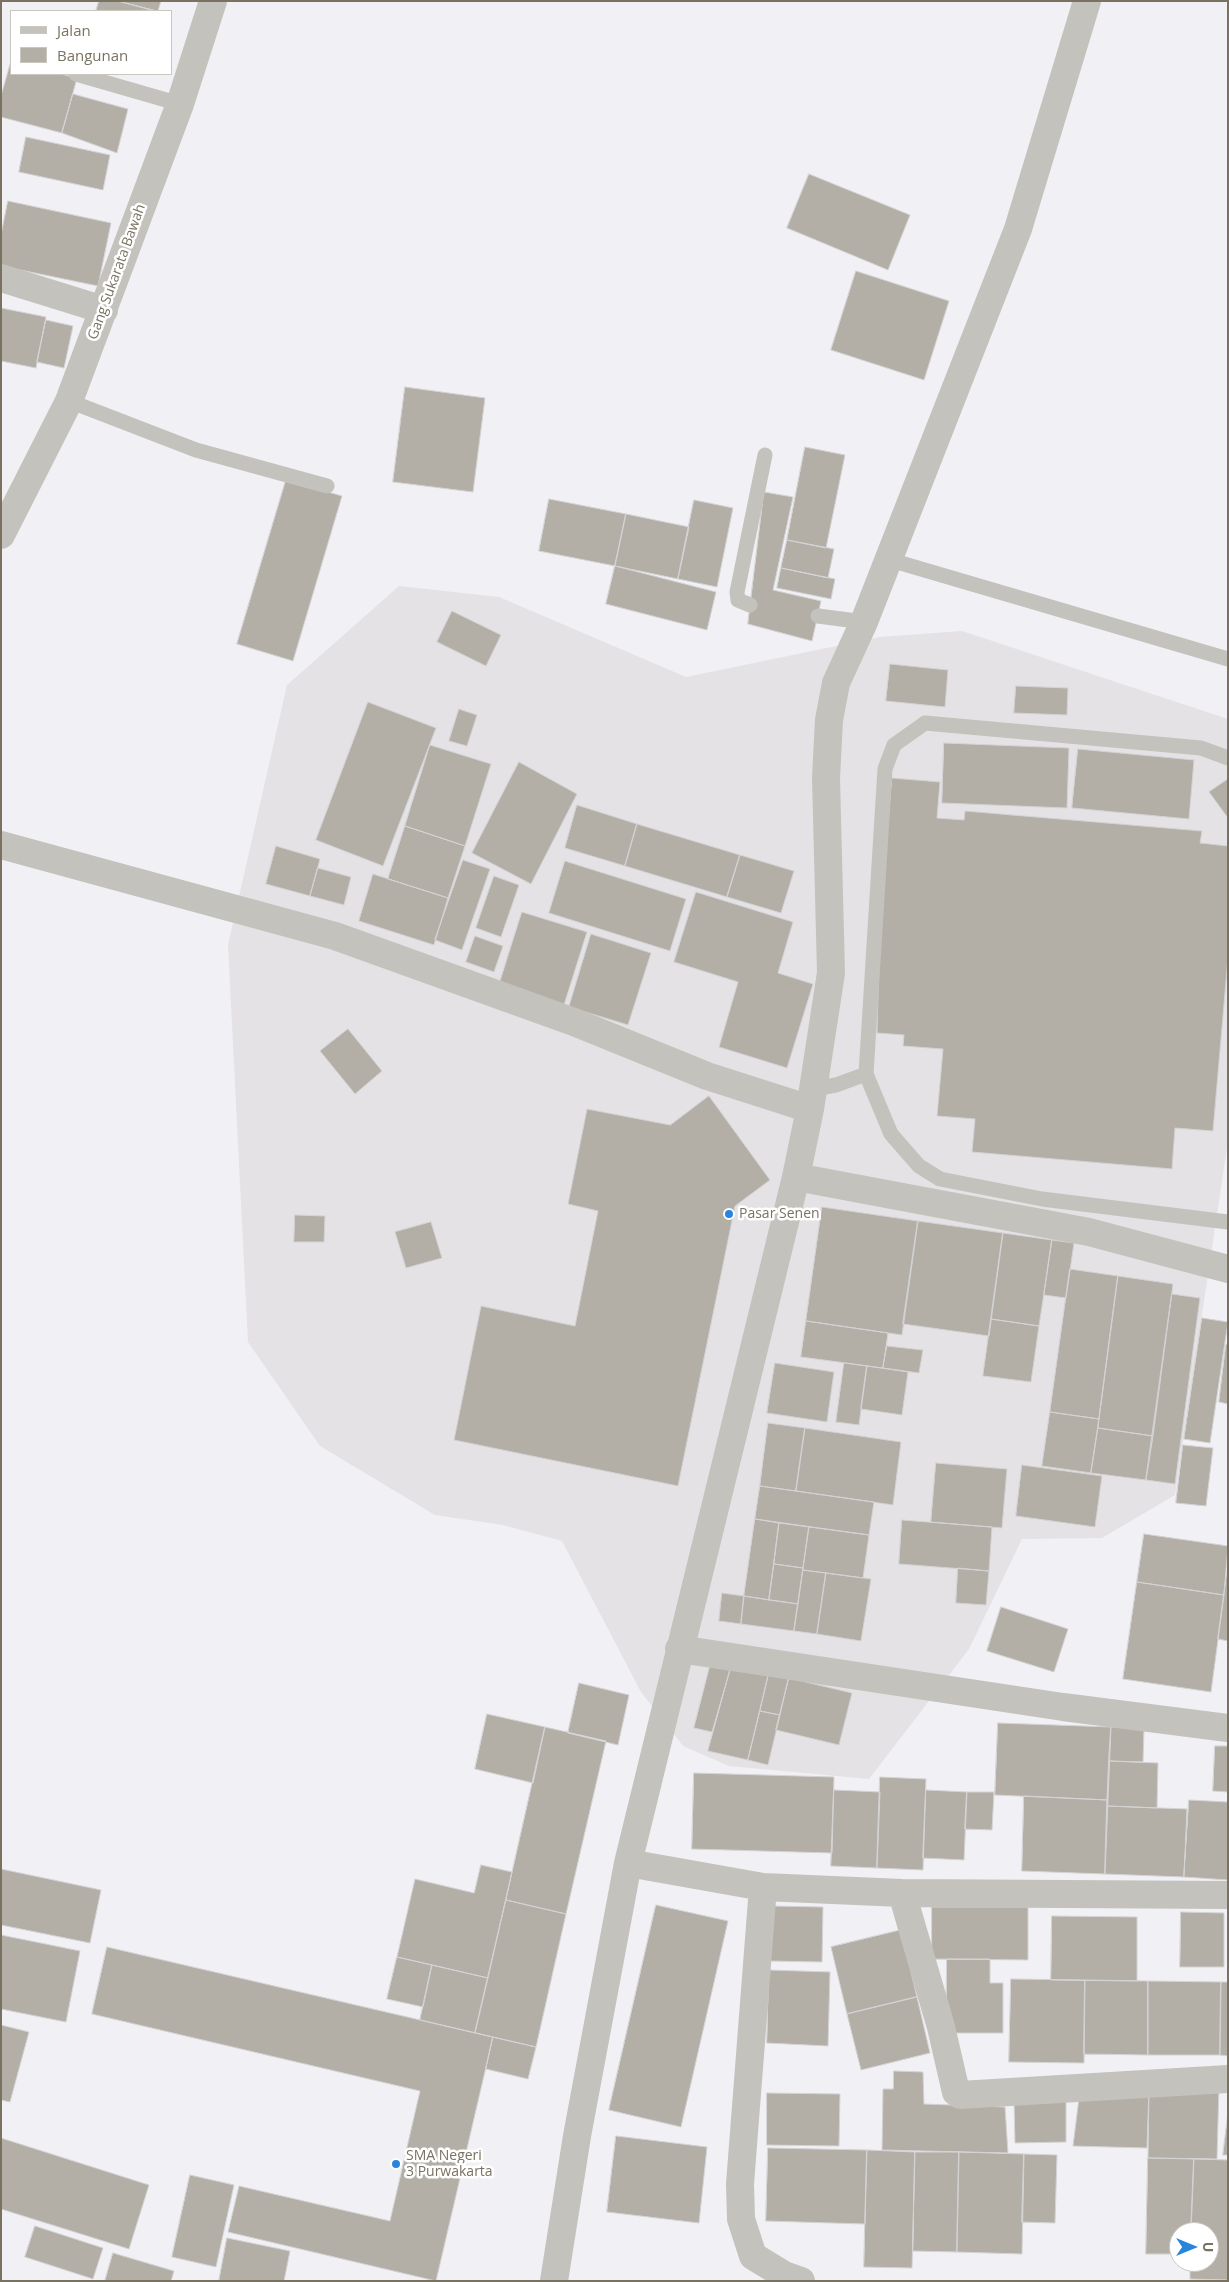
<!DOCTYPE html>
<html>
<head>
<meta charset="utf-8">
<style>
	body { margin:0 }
	#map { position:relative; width:1229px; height:2282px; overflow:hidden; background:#f1f0f4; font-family:"Open Sans",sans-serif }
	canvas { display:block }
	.frame { position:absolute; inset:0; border:2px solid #7a7260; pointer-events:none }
	.legend { position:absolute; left:10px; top:10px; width:162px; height:65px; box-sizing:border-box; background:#fff; border:1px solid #cac7bf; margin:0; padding:6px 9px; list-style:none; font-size:15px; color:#7a7260 }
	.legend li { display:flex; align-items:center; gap:10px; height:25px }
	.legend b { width:25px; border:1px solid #cac7bf }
	.north { position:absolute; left:1169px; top:2222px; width:50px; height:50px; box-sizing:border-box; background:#fff; border:1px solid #cac7bf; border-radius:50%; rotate:90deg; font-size:14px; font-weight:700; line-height:20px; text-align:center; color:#7a7260 }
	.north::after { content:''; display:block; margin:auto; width:18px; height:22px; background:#2885dc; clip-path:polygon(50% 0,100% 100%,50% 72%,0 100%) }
</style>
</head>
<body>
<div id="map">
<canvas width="1229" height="2282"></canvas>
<div class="frame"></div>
<ul class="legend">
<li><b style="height:6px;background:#c4c2bd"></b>Jalan</li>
<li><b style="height:14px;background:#b3afa6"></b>Bangunan</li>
</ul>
<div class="north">U</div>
</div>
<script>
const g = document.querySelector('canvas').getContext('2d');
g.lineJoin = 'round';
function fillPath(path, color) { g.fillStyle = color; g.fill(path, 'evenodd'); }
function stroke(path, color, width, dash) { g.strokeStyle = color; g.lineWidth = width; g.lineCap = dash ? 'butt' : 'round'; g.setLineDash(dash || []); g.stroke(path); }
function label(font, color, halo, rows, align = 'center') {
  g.font = font + ' "Open Sans",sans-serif'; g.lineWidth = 5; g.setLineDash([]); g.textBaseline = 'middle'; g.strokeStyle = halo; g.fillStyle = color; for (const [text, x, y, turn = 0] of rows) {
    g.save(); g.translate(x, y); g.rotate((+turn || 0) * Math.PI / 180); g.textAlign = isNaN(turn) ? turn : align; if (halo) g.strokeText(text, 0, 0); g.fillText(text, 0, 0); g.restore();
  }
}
fillPath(new Path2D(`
	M 399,586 L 499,597 L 686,677 L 880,637 L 962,631 L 1228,719 L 1228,1141 L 1175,1495 L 1102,1538 L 1022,1539 L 969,1649 L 869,1779 L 729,1766 L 683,1746 L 641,1692 L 562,1541 L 503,1525 L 435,1515 L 320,1446 L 248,1342 L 228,945 L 287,685 Z`), '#e4e2e4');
const building = new Path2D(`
	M 99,1 L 118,1 L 155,11 L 96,11 Z
	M 118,1 L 161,1 L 158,11 Z
	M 11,61 L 11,74 L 61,74 L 77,78 L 62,133 L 1,117 L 1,96 Z
	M 73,94 L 128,109 L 117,153 L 62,133 Z
	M 26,137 L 110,155 L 103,190 L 19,172 Z
	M 809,174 L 910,215 L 888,270 L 787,228 Z
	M 8,201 L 111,223 L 98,286 L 1,266 L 1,235 Z
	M 856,271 L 949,301 L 924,380 L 831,350 Z
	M 1,308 L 46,317 L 36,368 L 1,361 Z
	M 46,320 L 73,326 L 64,368 L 37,362 Z
	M 405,387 L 485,398 L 473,492 L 393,482 Z
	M 805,447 L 845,455 L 826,548 L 787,540 Z
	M 286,480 L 342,496 L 293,661 L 237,644 Z
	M 764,492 L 793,497 L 773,590 L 821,601 L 812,641 L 748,624 Z
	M 549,499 L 626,514 L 615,566 L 539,551 Z
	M 694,500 L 733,508 L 717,587 L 678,579 Z
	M 626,514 L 689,527 L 678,579 L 615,566 Z
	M 787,540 L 834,549 L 828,578 L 781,568 Z
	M 615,566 L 716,592 L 707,630 L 606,604 Z
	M 781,568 L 835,579 L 831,599 L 777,588 Z
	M 452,611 L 501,635 L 486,666 L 437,642 Z
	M 890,664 L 948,670 L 945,707 L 886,701 Z
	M 1016,686 L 1068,688 L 1067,715 L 1014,713 Z
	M 368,702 L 436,728 L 383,866 L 316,840 Z
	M 459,709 L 477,715 L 467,746 L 449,741 Z
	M 944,743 L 1069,748 L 1067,808 L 942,803 Z
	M 430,745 L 491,764 L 465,846 L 405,826 Z
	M 1078,749 L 1194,760 L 1189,819 L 1072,808 Z
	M 519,762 L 577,794 L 531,884 L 472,853 Z
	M 892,778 L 940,782 L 937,818 L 964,820 L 965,811 L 1202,831 L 1200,843 L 1228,846 L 1228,958 L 1213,1131 L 1175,1128 L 1172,1169 L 972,1152 L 975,1119 L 937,1116 L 943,1049 L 903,1046 L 904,1035 L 877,1033 L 880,921 Z
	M 1228,779 L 1228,818 L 1209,792 Z
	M 577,805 L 637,824 L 625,866 L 565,848 Z
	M 637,824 L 740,855 L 727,897 L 625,866 Z
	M 405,826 L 465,846 L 448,898 L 388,879 Z
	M 276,846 L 320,859 L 310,896 L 266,884 Z
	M 740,855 L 794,871 L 781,913 L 727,897 Z
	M 463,860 L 490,869 L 462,950 L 435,940 Z
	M 565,861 L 686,899 L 670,951 L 549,913 Z
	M 318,868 L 351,877 L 344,905 L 310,896 Z
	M 373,874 L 448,898 L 434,945 L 359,921 Z
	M 494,876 L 519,885 L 501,937 L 476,928 Z
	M 696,892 L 793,922 L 778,973 L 813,984 L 787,1068 L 719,1047 L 738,982 L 674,962 Z
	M 522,912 L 587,932 L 564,1005 L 499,985 Z
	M 591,934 L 651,953 L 628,1025 L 569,1007 Z
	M 475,936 L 503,946 L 494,972 L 466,962 Z
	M 348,1029 L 382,1071 L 355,1094 L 320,1051 Z
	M 709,1096 L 770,1180 L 735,1206 L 678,1486 L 454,1440 L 481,1306 L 575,1326 L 598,1211 L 568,1204 L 587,1109 L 670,1125 Z
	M 822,1207 L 918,1221 L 902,1335 L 806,1321 Z
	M 295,1215 L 325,1216 L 324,1242 L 294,1242 Z
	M 918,1221 L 1003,1233 L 989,1336 L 903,1324 Z
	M 431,1222 L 442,1258 L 406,1268 L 395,1232 Z
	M 1003,1233 L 1052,1240 L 1039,1326 L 991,1319 Z
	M 1052,1240 L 1074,1243 L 1066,1298 L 1044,1295 Z
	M 1070,1269 L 1118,1276 L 1099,1419 L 1050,1412 Z
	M 1118,1276 L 1173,1284 L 1153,1436 L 1098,1428 Z
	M 1172,1294 L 1200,1298 L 1175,1484 L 1146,1480 Z
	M 1202,1318 L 1228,1322 L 1210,1443 L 1184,1439 Z
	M 991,1319 L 1039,1326 L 1031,1382 L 983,1376 Z
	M 806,1321 L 888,1333 L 883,1368 L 801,1357 Z
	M 1226,1344 L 1228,1345 L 1228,1404 L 1219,1402 Z
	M 887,1346 L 923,1350 L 919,1373 L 883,1368 Z
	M 775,1363 L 834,1372 L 827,1422 L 767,1413 Z
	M 844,1363 L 867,1366 L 859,1425 L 836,1422 Z
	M 867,1366 L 908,1372 L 902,1415 L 861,1409 Z
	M 1050,1412 L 1099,1419 L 1091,1473 L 1042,1466 Z
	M 768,1423 L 805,1428 L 796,1491 L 760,1486 Z
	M 805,1428 L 901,1442 L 893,1505 L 796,1491 Z
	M 1098,1428 L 1153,1436 L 1146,1480 L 1091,1473 Z
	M 1183,1445 L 1213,1448 L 1206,1506 L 1176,1503 Z
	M 936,1463 L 1007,1469 L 1002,1528 L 931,1522 Z
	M 1022,1465 L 1102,1476 L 1095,1527 L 1016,1516 Z
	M 760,1486 L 874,1502 L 869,1535 L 755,1519 Z
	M 755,1519 L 779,1523 L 769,1600 L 744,1596 Z
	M 902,1520 L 992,1527 L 989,1571 L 899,1564 Z
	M 779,1523 L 809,1527 L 803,1568 L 774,1564 Z
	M 809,1527 L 869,1535 L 863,1578 L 803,1570 Z
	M 1144,1534 L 1228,1546 L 1224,1595 L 1137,1582 Z
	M 774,1564 L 803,1568 L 798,1604 L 769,1600 Z
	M 958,1568 L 989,1571 L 986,1605 L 956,1603 Z
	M 803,1570 L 826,1573 L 817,1634 L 794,1631 Z
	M 1227,1572 L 1228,1572 L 1228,1641 L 1218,1639 Z
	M 826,1573 L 871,1579 L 861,1641 L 817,1634 Z
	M 1137,1582 L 1224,1595 L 1211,1692 L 1123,1679 Z
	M 722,1593 L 744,1596 L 741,1624 L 719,1621 Z
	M 744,1596 L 798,1604 L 794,1631 L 741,1624 Z
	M 1001,1607 L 1068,1629 L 1054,1672 L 987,1651 Z
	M 712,1658 L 732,1663 L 712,1732 L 694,1728 Z
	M 732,1663 L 770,1668 L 748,1760 L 708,1751 Z
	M 770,1668 L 790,1671 L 780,1715 L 760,1711 Z
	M 789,1678 L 852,1693 L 839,1745 L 776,1730 Z
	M 579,1683 L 629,1695 L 618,1745 L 568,1733 Z
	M 760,1711 L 780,1715 L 768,1765 L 748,1760 Z
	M 487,1714 L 545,1727 L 533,1783 L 475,1769 Z
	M 998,1723 L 1111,1727 L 1108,1800 L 995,1795 Z
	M 545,1727 L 606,1741 L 566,1914 L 506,1900 Z
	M 1111,1727 L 1144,1729 L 1143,1762 L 1109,1761 Z
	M 1215,1746 L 1228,1746 L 1228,1792 L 1213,1791 Z
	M 1109,1761 L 1158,1763 L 1157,1808 L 1107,1806 Z
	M 694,1773 L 834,1777 L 832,1853 L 692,1849 Z
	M 880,1777 L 926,1779 L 923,1870 L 877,1868 Z
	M 834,1790 L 880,1792 L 877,1868 L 831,1866 Z
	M 926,1790 L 967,1792 L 964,1860 L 923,1858 Z
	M 967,1792 L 994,1792 L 992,1830 L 965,1829 Z
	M 1024,1796 L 1108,1800 L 1105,1874 L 1022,1871 Z
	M 1189,1800 L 1228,1802 L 1228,1880 L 1184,1877 Z
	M 1107,1806 L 1187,1809 L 1184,1877 L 1105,1874 Z
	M 481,1865 L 512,1872 L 488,1978 L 397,1957 L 415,1879 L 474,1893 Z
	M 1,1869 L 101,1890 L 90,1943 L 1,1925 Z
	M 506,1900 L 566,1914 L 536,2047 L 475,2033 Z
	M 656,1905 L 728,1921 L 681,2127 L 609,2110 Z
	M 770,1906 L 823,1907 L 822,1962 L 769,1961 Z
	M 932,1907 L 1028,1907 L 1028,1960 L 932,1959 Z
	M 1181,1912 L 1224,1913 L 1224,1967 L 1180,1967 Z
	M 1052,1916 L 1137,1917 L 1137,1981 L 1051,1980 Z
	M 901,1930 L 917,1997 L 847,2014 L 831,1947 Z
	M 1,1935 L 80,1951 L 66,2022 L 1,2009 Z
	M 107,1947 L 493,2037 L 436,2281 L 228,2232 L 239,2186 L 390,2221 L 420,2091 L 92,2014 Z
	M 397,1957 L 432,1965 L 423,2007 L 387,1999 Z
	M 947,1959 L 990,1959 L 990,1983 L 1003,1983 L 1003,2033 L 954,2033 L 946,2025 Z
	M 432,1965 L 488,1978 L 475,2033 L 420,2020 Z
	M 769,1970 L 830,1972 L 828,2046 L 767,2043 Z
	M 1011,1979 L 1085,1980 L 1084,2063 L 1009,2062 Z
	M 1085,1980 L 1148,1981 L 1148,2055 L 1084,2054 Z
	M 1148,1981 L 1221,1982 L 1220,2055 L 1148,2055 Z
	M 1221,1982 L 1228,1982 L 1228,2056 L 1220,2055 Z
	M 917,1997 L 930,2053 L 861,2070 L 847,2014 Z
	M 1,2025 L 29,2032 L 10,2102 L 1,2100 Z
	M 493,2037 L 536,2047 L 528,2079 L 486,2069 Z
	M 894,2071 L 923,2072 L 924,2104 L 1005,2107 L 1008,2153 L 882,2150 L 883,2089 L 893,2089 Z
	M 1219,2086 L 1217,2159 L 1148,2158 L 1149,2088 Z
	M 1149,2088 L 1147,2148 L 1073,2146 L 1079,2098 Z
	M 767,2093 L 840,2094 L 839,2146 L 767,2145 Z
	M 1066,2100 L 1066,2142 L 1015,2143 L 1014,2101 Z
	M 1228,2113 L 1228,2155 L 1223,2155 Z
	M 616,2136 L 707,2147 L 699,2223 L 607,2212 Z
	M 1,2138 L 149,2185 L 129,2249 L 1,2209 Z
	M 768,2148 L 867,2150 L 865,2224 L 766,2221 Z
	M 867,2150 L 915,2152 L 912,2268 L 864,2267 Z
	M 915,2152 L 959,2152 L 957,2252 L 913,2251 Z
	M 959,2152 L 1024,2154 L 1022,2254 L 957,2252 Z
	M 1024,2154 L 1057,2155 L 1055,2223 L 1022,2222 Z
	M 1148,2158 L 1194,2159 L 1191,2232 L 1179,2232 L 1179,2254 L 1146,2254 Z
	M 1194,2159 L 1228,2160 L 1228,2280 L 1190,2279 L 1190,2262 L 1209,2262 L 1209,2232 L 1191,2232 Z
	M 190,2175 L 234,2185 L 216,2267 L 172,2257 Z
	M 35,2226 L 103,2248 L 93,2279 L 25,2257 Z
	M 227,2238 L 290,2251 L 284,2281 L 219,2281 Z
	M 113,2253 L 174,2271 L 171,2281 L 105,2281 Z`);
fillPath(building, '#b3afa6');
stroke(building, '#d3d3d5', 1);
stroke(new Path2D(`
	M 76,74 L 180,104
	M 69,401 L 196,450 L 327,486
	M 887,559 L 1228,659
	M 750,605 L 738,600 L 737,592 L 765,455
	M 818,616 L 864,622
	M 1228,758 L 1201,748 L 925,723 L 894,745 L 885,769 L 866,1074 L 891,1134 L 919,1166 L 940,1179 L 1042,1199 L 1228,1222
	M 813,1089 L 836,1085 L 866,1074`), '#c4c2bd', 15);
stroke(new Path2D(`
	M 1,278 L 104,310
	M 1,535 L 69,401 L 180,104 L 213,1
	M 1,845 L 335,936 L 574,1022 L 707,1076 L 810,1109
	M 796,1177 L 1089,1232 L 1228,1269
	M 679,1649 L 1063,1707 L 1228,1728
	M 628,1863 L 763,1887 L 902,1893 L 1228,1895
	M 763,1887 L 740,2184 L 741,2219 L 753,2256 L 784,2275 L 801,2281
	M 902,1893 L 941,2027 L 956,2092 L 960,2095 L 1228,2079
	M 554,2281 L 577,2136 L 628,1863 L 796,1177 L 810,1109 L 831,973 L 826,778 L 829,720 L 836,683 L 864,622 L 1018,229 L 1087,1`), '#c4c2bd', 28);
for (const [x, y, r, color] of [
	[729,1214,5,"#2885dc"],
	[396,2164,5,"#2885dc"]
]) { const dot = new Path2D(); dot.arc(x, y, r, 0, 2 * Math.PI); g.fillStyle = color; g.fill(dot); stroke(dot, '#fff', 2); }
label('14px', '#7a7260', '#fff', [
	["Gang Sukarata Bawah",117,272,-70]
]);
label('14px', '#7a7260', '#fff', [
	["Pasar Senen",739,1214],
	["SMA Negeri",406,2156],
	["3 Purwakarta",406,2172]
], 'left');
</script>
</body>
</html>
